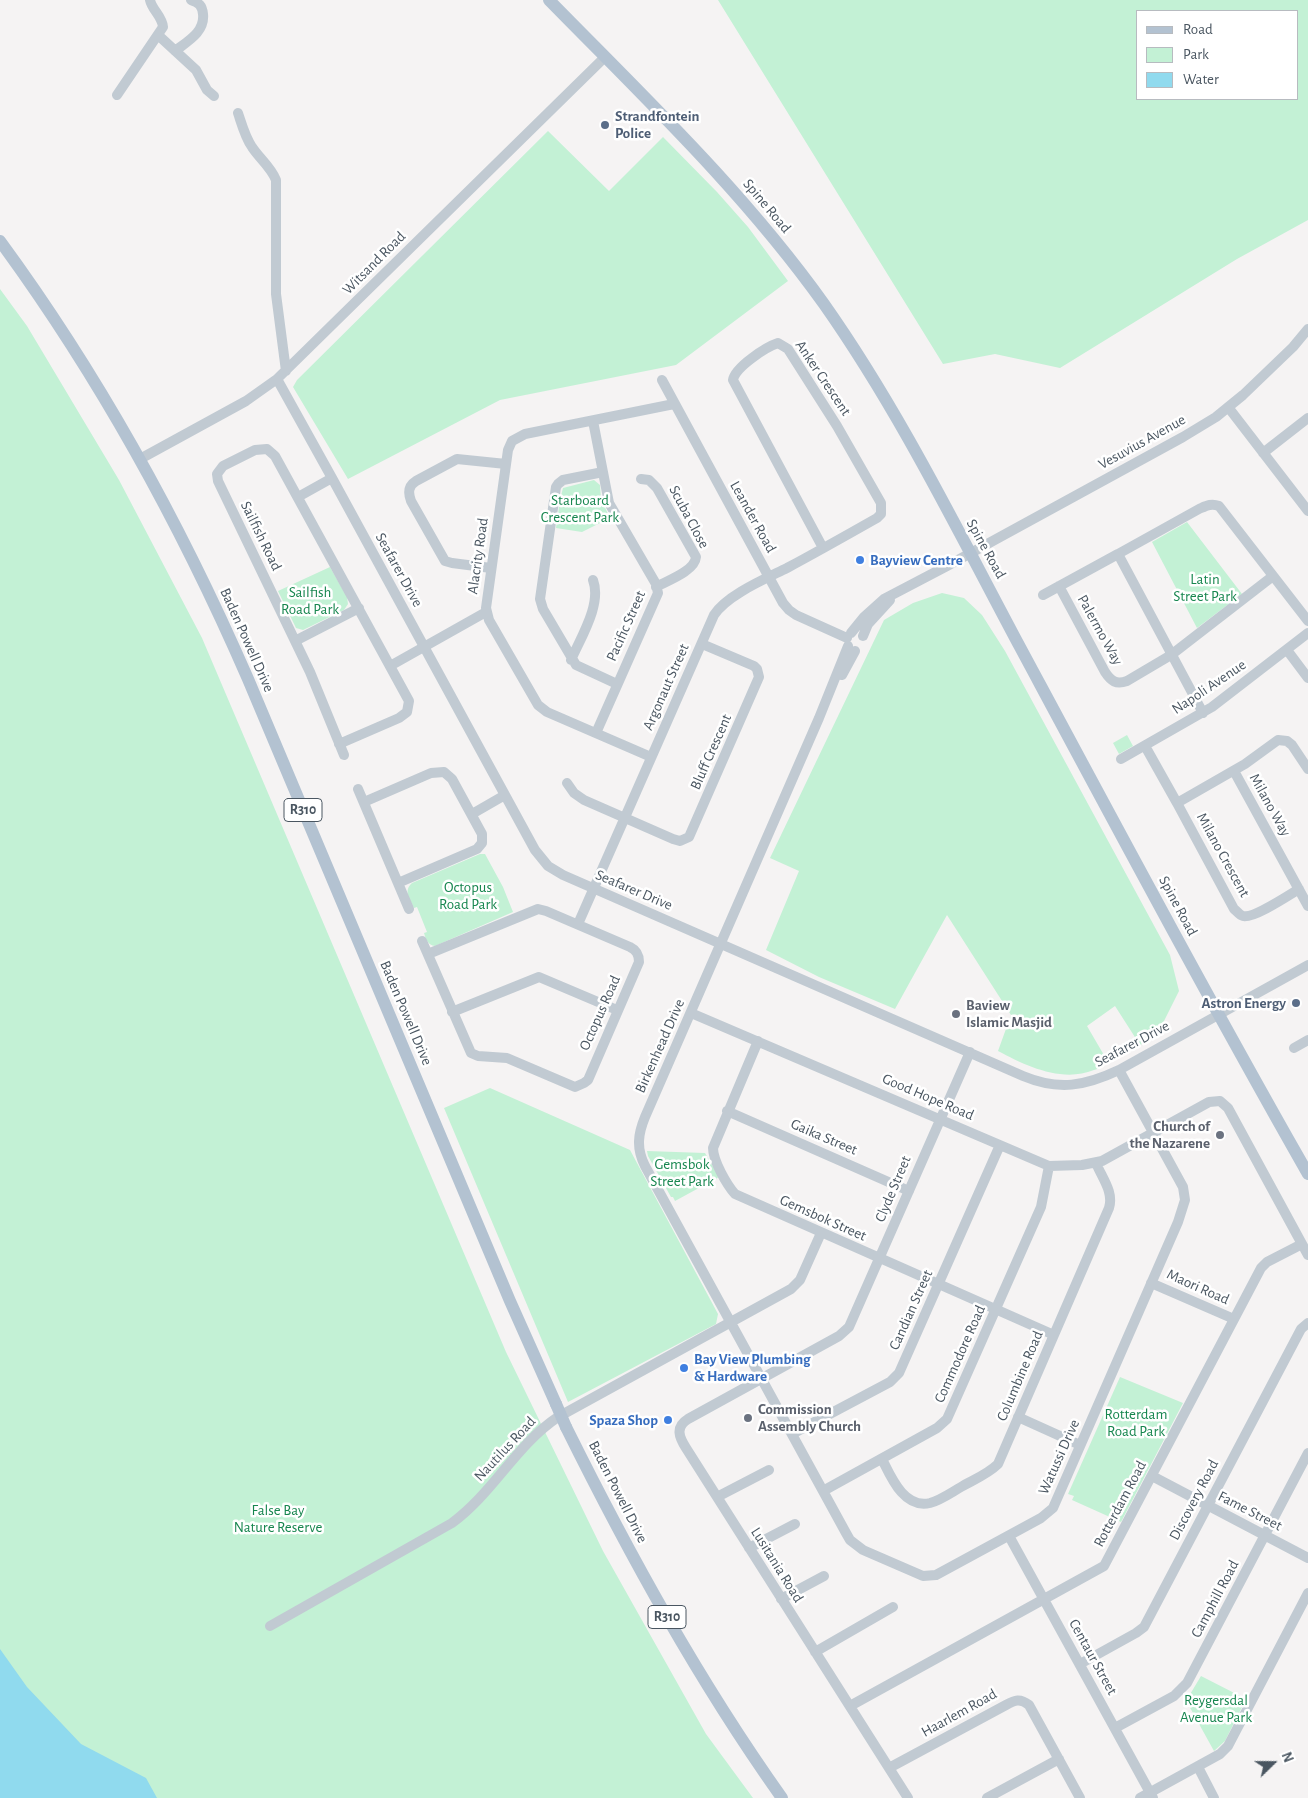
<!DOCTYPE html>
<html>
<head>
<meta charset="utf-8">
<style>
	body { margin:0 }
	#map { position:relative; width:1308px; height:1798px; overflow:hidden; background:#f5f3f3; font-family:"Alegreya Sans",sans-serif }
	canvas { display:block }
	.legend { position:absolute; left:1136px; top:10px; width:162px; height:90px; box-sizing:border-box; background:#fff; border:1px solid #b7bbc0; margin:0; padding:6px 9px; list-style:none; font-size:15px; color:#4a5661 }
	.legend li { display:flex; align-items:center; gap:10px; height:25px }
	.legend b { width:25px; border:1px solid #b7bbc0 }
	.north { position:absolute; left:1248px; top:1738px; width:50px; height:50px; -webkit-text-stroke:4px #fff; paint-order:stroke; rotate:68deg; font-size:14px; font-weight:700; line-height:20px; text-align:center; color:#4a5661 }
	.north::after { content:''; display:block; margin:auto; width:18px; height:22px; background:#4a5661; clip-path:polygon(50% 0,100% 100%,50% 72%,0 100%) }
</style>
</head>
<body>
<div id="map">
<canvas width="1308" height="1798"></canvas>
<ul class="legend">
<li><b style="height:6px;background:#b3c2d1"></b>Road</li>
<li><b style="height:14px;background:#c3f1d5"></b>Park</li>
<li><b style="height:14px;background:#90daee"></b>Water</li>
</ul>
<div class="north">N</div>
</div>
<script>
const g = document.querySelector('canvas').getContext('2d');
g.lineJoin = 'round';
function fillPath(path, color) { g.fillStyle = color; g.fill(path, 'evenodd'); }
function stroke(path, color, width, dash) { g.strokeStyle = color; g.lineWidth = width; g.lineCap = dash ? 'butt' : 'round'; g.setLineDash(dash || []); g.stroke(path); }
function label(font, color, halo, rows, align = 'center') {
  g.font = font + ' "Alegreya Sans",sans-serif'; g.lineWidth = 5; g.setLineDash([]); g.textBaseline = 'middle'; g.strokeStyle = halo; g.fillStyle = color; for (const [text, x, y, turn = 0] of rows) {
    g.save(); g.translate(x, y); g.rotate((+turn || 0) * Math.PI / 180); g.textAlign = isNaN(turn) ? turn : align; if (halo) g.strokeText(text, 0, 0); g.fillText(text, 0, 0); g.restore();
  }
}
fillPath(new Path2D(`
	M 718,0 L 1308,0 L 1308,220 L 1237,259 L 1060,368 L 995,354 L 943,364 ZM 1297,11 L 1297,99 L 1137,99 L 1137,11 Z
	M 548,131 L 609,191 L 663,137 L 717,192 L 748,227 L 788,281 L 676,365 L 500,400 L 348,479 L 293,387 L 297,380 Z
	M 0,289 L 27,326 L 119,480 L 202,638 L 506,1352 L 603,1551 L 706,1734 L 753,1798 L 61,1798 L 0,1722 Z
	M 594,480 L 600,485 L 601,499 L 610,518 L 582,532 L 556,528 L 560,500 L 563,488 Z
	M 1187,522 L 1242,594 L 1197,628 L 1152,542 Z
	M 330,567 L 347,597 L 348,604 L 344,610 L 303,630 L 296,628 L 278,591 Z
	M 942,593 L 964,598 L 982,615 L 1005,651 L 1170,955 L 1179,991 L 1162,1025 L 1150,1040 L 1140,1045 L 1115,1006 L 1087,1026 L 1108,1062 C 1104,1065 1099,1069 1094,1070 C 1062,1083 1026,1066 998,1051 L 1011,1015 L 947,915 L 895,1009 L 819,977 L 766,950 L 799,871 L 770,858 L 884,620 L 913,603 Z
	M 1127,735 L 1133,746 L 1119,754 L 1113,743 Z
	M 480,854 L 485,854 L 503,887 L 513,912 L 435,946 C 428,945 426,940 424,933 L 427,932 L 417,907 L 414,908 C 410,899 403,891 412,883 Z
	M 490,1088 L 630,1150 L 718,1314 L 716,1324 L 568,1402 L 444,1108 Z
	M 647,1151 L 705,1153 L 719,1177 L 675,1201 L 673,1197 L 671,1197 L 648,1156 Z
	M 1120,1377 L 1183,1403 L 1121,1522 L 1072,1500 L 1074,1496 L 1068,1494 Z
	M 1201,1676 L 1246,1699 L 1225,1741 L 1214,1751 L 1188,1704 L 1192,1702 L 1189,1696 Z`), '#c3f1d5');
fillPath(new Path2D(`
	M 0,1649 L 27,1687 L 81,1744 L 146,1778 L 157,1798 L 0,1798 Z`), '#90daee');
stroke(new Path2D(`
	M 158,35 L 196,70 L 207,90 L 214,96
	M 175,51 C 188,41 205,32 203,14 C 202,5 199,3 191,0
	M 117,95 L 163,27 C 162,16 152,10 150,0
	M 238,113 C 242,125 245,137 252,147 C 259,158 271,167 276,180 L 276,294 L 286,371
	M 277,379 L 332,478 L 535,850 L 548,866 L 563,875 L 1023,1076 C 1059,1091 1085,1086 1119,1070 L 1308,965
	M 662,380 L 783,603 L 789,610 L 796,615 L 847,638
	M 1228,407 L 1308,511
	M 593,421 L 609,503 L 656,584 L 658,593 L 596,733
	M 1263,453 L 1308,418
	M 140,459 L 246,401 L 277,379 L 605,57
	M 603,472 L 563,480 L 558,484 L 556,487 L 540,599 L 543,609 L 576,665 L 617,684
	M 641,479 L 649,480 L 657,488 L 696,557 C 695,571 667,581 656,587
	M 298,497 L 332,478
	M 491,568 L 452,563 L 445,561 L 411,501 C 408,493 408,486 416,481 L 457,459 L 506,464
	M 1059,586 L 1105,672 C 1111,681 1116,685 1127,681 L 1171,655 L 1273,576
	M 1043,595 L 1118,554
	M 851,633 L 864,617 L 884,599 L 947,566 L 1183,437 L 1216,417 L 1243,395 L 1293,347 L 1308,329
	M 863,636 L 868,624 L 890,600
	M 295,641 L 359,608
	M 848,646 L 819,718 L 645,1117 C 638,1134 636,1148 645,1166 L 846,1533 L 850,1540 L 863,1550 L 923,1576 L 936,1575 L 1041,1518 L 1053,1508 L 1178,1222 L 1185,1200 L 1183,1187 L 1119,1070
	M 1287,650 L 1308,678
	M 571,660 C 581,637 602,604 593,580
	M 390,666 L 486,612
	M 842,675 L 855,651
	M 1203,713 L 1118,554 L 1199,509 C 1206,506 1211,503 1219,506 L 1308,621
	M 339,744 L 399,718 L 407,712 L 409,701 L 275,456 L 267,449 L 255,450 L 223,466 L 217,474 L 218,481 L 310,672 L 344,755
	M 1145,746 L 1177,803
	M 651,757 L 547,712 L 538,705 L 489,620 L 486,608 L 508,450 L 512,441 L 525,434 L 674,404
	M 1121,759 L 1212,707 L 1308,633
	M 1234,771 L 1308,906
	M 567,783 L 574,793 L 584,800 L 673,839 L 680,841 L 689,837 L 759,677 L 757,669 L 754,666 L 702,644
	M 358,789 L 409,909
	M 364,802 L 431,773 L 444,772 L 452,779 L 482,834 L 482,843 L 477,849 L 398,883
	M 472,814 L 505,795
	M 1299,889 C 1289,895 1253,919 1243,916 C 1239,915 1237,911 1234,909 L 1177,803 L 1245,764 L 1278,740 L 1287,741 L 1292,745 L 1308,769
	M 578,924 L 714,615 C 727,595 765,579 787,568 C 817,552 847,535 877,518 L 881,514 L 881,503 L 837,426 L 788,349 L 778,343 C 766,347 735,367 733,380 L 823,548
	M 422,941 L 471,1053 L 478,1056 L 507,1058 L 575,1087 L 584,1083 L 588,1080 L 639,962 C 639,954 636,950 630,947 L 546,911 L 538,909 L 428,954
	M 452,1012 L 539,977 L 617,1010
	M 691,1013 L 1049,1166 L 1082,1165 L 1102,1161 L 1209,1102 L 1220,1101 L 1228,1108 L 1308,1255
	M 758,1041 L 713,1148 C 713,1161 727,1185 735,1194 L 1054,1335
	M 1294,1048 L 1308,1040
	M 727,1111 L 909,1191
	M 1151,1283 L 1234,1319
	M 1018,1417 L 1080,1445
	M 792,1434 L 890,1382 L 899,1373 L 1000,1145
	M 882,1459 C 891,1477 904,1509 930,1503 C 941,1500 952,1492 961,1487 C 973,1480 988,1474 998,1464 L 1109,1208 C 1114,1192 1102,1178 1096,1163
	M 1152,1476 L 1308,1558
	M 823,1491 L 937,1428 L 947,1419 L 1041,1207 L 1049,1166
	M 717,1497 L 769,1470
	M 1009,1536 L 1153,1798
	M 749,1548 L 795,1524
	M 781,1599 L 824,1576
	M 270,1626 L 452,1523 C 493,1493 516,1445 558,1417 L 791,1289 L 800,1280 L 821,1233
	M 815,1652 L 893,1607
	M 1080,1664 L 1136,1633 L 1144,1627 L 1301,1329 L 1308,1323
	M 850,1706 L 1104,1566 L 1261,1268 L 1267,1262 L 1302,1244
	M 1115,1728 L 1174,1696 L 1187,1683 L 1308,1453
	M 1198,1767 L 1214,1798
	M 889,1768 L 1006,1705 C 1015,1700 1020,1698 1029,1705 L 1080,1798
	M 908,1798 L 686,1448 C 679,1437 675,1427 688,1419 L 839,1336 L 849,1327 L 970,1052
	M 987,1798 L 1059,1759
	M 1140,1798 L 1220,1754 L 1228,1746 L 1308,1593`), '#c1cad2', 10);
stroke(new Path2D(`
	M 549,0 C 645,98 744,192 824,304 C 900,412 958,531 1020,647 C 1115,824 1209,1000 1308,1174
	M 0,241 C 99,376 181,525 248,679 L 510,1301 L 556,1404
	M 566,1427 C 630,1556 699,1681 782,1798`), '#b3c2d1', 12);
stroke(new Path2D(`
	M 556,1404 L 566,1427`), '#b3c2d1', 12);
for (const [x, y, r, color] of [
	[605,125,5,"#5c6f8a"],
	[860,560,5,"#3f7fe0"],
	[1296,1003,5,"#5c6f8a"],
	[956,1014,5,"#6b7280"],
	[1220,1135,5,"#6b7280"],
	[684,1368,5,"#3f7fe0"],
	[748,1418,5,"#6b7280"],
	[668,1420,5,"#3f7fe0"]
]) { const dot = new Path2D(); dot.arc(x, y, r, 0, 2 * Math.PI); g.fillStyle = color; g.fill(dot); stroke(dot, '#fff', 2); }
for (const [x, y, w] of [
	[303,810,38],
	[667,1617,38]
]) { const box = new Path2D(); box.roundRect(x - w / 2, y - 11.5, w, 23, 4); g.fillStyle = '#fff'; g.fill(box); stroke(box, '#4a5661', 1); }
label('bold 14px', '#4a5661', null, [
	["R310",303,810],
	["R310",667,1617]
]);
label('bold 15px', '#4e5e75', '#fff', [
	["Strandfontein",615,116],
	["Police",615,133],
	["Astron Energy",1286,1003,"right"]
], 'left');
label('15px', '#4a5661', '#fff', [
	["Spine Road",767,206,50],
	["Witsand Road",374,263,-45],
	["Anker Crescent",823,378,56],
	["Vesuvius Avenue",1142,442,-29],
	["Scuba Close",689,517,62],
	["Leander Road",753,517,61],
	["Sailfish Road",261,536,64],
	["Spine Road",986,549,61],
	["Alacrity Road",478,556,-82],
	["Seafarer Drive",399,570,61],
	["Pacific Street",626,626,-66],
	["Palermo Way",1100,630,61],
	["Baden Powell Drive",247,640,66],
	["Argonaut Street",666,687,-66],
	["Napoli Avenue",1209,687,-34],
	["Bluff Crescent",711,752,-66],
	["Milano Way",1270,805,61],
	["Milano Crescent",1223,855,61],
	["Seafarer Drive",634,890,23],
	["Spine Road",1178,906,62],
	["Baden Powell Drive",406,1013,67],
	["Octopus Road",600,1013,-66],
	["Seafarer Drive",1132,1044,-28],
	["Birkenhead Drive",660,1046,-66],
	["Good Hope Road",928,1097,23],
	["Gaika Street",824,1137,23],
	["Clyde Street",893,1189,-67],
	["Gemsbok Street",823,1218,24],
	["Maori Road",1198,1287,24],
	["Candian Street",911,1310,-66],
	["Commodore Road",960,1354,-66],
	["Columbine Road",1020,1376,-67],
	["Nautilus Road",505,1449,-47],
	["Watussi Drive",1059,1457,-66],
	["Baden Powell Drive",618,1492,63],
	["Discovery Road",1194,1500,-62],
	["Rotterdam Road",1120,1504,-62],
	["Fame Street",1250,1511,27],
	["Lusitania Road",777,1565,58],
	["Camphill Road",1215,1599,-62],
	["Centaur Street",1093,1657,61],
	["Haarlem Road",959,1713,-29]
]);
label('15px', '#17864f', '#fff', [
	["Starboard",580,500],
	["Crescent Park",580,517],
	["Latin",1205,579],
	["Street Park",1205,596],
	["Sailfish",310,592],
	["Road Park",310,609],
	["Octopus",468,887],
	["Road Park",468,904],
	["Gemsbok",682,1164],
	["Street Park",682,1181],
	["Rotterdam",1136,1414],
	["Road Park",1136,1431],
	["False Bay",278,1510],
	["Nature Reserve",278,1527],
	["Reygersdal",1216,1700],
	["Avenue Park",1216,1717]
]);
label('bold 15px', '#366cbe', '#fff', [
	["Bayview Centre",870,560],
	["Bay View Plumbing",694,1359],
	["& Hardware",694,1376],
	["Spaza Shop",658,1420,"right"]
], 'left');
label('bold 15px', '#5b616d', '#fff', [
	["Baview",966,1005],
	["Islamic Masjid",966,1022],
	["Church of",1210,1126,"right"],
	["the Nazarene",1210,1143,"right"],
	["Commission",758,1409],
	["Assembly Church",758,1426]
], 'left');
</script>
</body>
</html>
